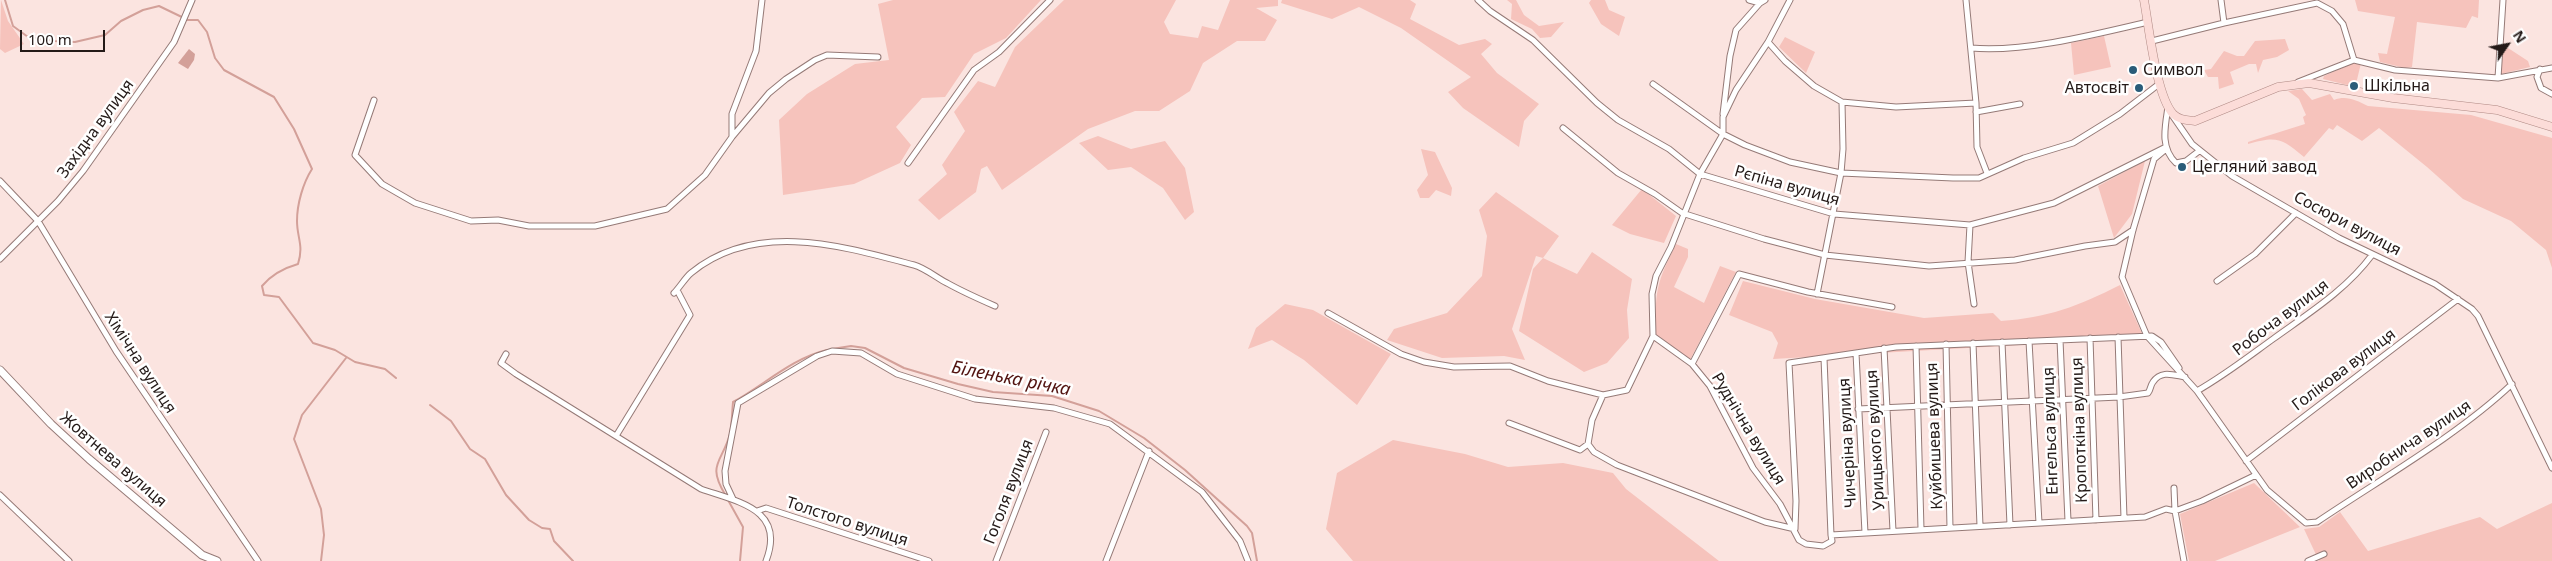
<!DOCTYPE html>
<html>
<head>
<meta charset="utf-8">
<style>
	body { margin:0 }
	#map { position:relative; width:2552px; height:561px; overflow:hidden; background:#fbe4e0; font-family:"Noto Sans",sans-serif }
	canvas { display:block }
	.north { position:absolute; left:2482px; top:20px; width:50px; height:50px; -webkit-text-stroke:4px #fff; paint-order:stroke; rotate:57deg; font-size:14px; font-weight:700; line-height:20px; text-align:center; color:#241a18 }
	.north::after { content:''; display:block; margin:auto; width:18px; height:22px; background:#241a18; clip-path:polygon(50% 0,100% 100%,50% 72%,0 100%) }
	.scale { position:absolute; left:20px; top:30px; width:85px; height:22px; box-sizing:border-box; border:2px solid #241a18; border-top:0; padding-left:6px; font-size:15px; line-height:18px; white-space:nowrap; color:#241a18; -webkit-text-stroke:4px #fff; paint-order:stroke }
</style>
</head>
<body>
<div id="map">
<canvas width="2552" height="561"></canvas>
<div class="north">N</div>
<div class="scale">100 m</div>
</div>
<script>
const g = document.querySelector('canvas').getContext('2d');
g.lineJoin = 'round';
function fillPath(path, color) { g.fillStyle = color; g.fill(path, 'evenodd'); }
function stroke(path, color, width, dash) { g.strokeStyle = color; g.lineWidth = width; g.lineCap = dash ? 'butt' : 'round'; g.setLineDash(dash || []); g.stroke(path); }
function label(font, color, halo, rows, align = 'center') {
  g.font = font + ' "Noto Sans",sans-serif'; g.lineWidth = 5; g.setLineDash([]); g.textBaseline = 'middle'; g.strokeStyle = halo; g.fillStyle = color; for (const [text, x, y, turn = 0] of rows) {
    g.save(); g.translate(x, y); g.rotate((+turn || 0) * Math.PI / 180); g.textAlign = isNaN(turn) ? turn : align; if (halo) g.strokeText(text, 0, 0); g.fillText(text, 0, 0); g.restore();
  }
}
fillPath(new Path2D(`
	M 1,0 L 8,21 L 24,44 L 5,53 L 0,49 Z
	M 893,0 L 1041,0 L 1006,38 L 974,54 L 945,97 L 922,98 L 896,127 L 911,145 L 900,163 L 854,184 L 783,195 L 779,120 L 807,94 L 855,64 L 889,60 L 878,4 Z
	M 1064,0 L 1176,0 L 1164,22 L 1170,34 L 1198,38 L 1202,26 L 1218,30 L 1230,0 L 1278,0 L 1278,6 L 1256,8 L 1277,20 L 1265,41 L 1237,41 L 1203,63 L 1190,91 L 1159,111 L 1135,111 L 1088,129 L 1002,190 L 987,166 L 981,169 L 976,192 L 939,220 L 918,200 L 947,174 L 942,165 L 965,131 L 954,112 L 978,81 L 995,87 L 1015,47 Z
	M 1282,0 L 1410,0 L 1416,4 L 1410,19 L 1459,45 L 1485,39 L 1492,44 L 1481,54 L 1497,73 L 1539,104 L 1524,121 L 1519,147 L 1463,108 L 1448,92 L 1471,77 L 1401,28 L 1359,7 L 1332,19 L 1281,3 Z
	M 1507,0 L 1516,0 L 1524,15 L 1539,26 L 1564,22 L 1551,37 L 1540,38 L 1532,29 L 1511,19 L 1512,4 Z
	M 1591,0 L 1605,0 L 1609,10 L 1625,17 L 1619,36 L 1601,24 L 1589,3 Z
	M 2355,0 L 2479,0 L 2478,18 L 2472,16 L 2466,28 L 2417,22 L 2412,67 L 2405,68 L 2380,62 L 2378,53 L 2387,54 L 2395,17 L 2358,11 Z
	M 2104,36 L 2111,67 L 2074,75 L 2071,43 Z
	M 1785,37 L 1815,52 L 1806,73 L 1779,47 Z
	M 2285,39 L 2289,50 L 2277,57 L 2263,60 L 2258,73 L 2256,64 L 2249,64 L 2230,72 L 2234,84 L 2219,89 L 2218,77 L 2208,77 L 2204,70 L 2211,69 L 2224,51 L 2237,56 L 2244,56 L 2255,41 Z
	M 2508,48 L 2528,61 L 2530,67 L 2501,74 L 2501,53 Z
	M 2355,62 L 2361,63 L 2356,84 L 2351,83 L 2351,86 L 2323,79 L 2324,76 Z
	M 2302,89 L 2312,100 L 2330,94 L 2334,100 C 2346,95 2356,100 2368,106 L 2471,115 L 2552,138 L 2552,268 L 2546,250 L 2511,221 L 2463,199 L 2427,167 L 2379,128 L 2362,141 L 2337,125 L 2333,130 L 2329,128 L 2304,157 C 2281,138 2277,136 2248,144 L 2248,142 L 2305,124 L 2303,117 L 2306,115 L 2299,99 L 2288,91 Z
	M 1098,136 L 1131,149 L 1165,141 L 1185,168 L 1194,212 L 1185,220 L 1163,188 L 1131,167 L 1108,170 L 1079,143 Z
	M 1421,149 L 1435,152 L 1452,188 L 1451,196 L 1436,190 L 1429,198 L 1420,198 L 1417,190 L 1428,175 Z
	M 2145,161 L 2132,214 L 2114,238 L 2098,186 Z
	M 1642,189 L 1676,216 L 1664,243 L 1630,234 L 1612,225 Z
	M 1496,192 L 1559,236 L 1543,258 L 1577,274 L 1592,252 L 1632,279 L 1627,310 L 1629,338 L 1607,363 L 1584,372 L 1519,331 L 1533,269 L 1543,258 L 1536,256 L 1512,329 L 1525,360 L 1504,356 L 1442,358 L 1387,340 L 1394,329 L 1447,313 L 1482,276 L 1487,236 L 1479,210 Z
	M 1676,244 L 1688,249 L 1688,257 L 1674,287 L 1704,303 L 1720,266 L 1736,272 L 1690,360 L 1656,335 C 1655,291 1656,284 1676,244 Z
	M 1743,281 L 1815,299 L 1924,318 L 1993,313 L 2001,321 C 2047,318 2079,306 2120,285 L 2144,338 L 1773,359 L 1778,343 L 1772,332 L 1729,315 Z
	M 1285,304 L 1313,310 L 1391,354 L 1357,405 L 1304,360 L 1272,340 L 1248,349 L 1256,328 Z
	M 1393,440 L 1465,454 L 1508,467 L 1563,463 L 1613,473 L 1626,489 L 1719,561 L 1353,561 L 1326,529 L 1337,473 Z
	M 2254,483 L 2300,527 L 2215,561 L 2189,561 L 2180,514 Z
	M 2552,503 L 2552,561 L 2319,561 L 2304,529 L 2319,527 L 2340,512 L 2368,551 L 2480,517 L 2497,529 Z`), '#f6c3bc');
fillPath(new Path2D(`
	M 189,49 L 195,54 L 194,60 L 188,69 L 178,63 Z`), '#d3a099');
stroke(new Path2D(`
	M 5,0 L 13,26 L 28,37 L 54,41 L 75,42 L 105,35 L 121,21 L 143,10 L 159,6 L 188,20 L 198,20 L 207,32 L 215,58 L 224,70 L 274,97 L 294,129 L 312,169 C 303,183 297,204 297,221 C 297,238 304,245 298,264 C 284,268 272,274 262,286 L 264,295 L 279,297 L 313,343 L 335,350 L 355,362 L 385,369 L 396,378
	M 832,349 L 851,346 L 865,348 L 904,368 L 958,384 L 993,392 L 1052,396 L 1099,411 L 1144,438 L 1185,470 L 1247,526 L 1252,533 L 1257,561
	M 430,405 L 451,421 L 470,449 L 485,459 L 506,495 L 529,520 L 542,528 L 550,529 L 554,541 L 573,561
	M 726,496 C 706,464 722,463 730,434 C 732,424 732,413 733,402 C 763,386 792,358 827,350
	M 728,500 L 743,527 L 740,561
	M 321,561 L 324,535 L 321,509 L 294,439 L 302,415 L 346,358`), '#d3a099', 2);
const minor = new Path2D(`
	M 1478,0 L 1490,11 L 1533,40 L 1597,103 L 1618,120 L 1669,149 L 1700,174 L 1834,214 L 1970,225 L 2054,203 L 2166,147
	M 1749,0 L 1760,3 L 1765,0
	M 1966,0 L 1976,103 L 1977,147 L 1987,173
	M 2221,0 L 2224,23
	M 2152,41 L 2224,23 L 2317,3 L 2332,11 L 2343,24 L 2354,60
	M 1768,42 L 1785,61 L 1814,86 L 1842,102 L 1896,107 L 1976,103
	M 1971,48 C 2022,53 2097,34 2148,22
	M 2354,60 L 2395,70 L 2498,78 L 2552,68
	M 2540,69 L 2537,77 L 2541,88 L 2552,94
	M 2498,78 L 2503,0
	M 2298,82 L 2354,60
	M 1653,84 L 1723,134 L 1745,145 L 1790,162 L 1841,173 L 1953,178 L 1979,178 L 2024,158 L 2073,143 L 2120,114 L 2159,84
	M 374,100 L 355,155 L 382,184 L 415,203 L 471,221 L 498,220 L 529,226 L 595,226 L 667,209 L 705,175 L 732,137 L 732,114 L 756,51 L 762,0
	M 2168,107 C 2165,127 2160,148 2176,163 L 2186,161 L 2199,151
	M 1976,112 L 2020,104
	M 1723,114 L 1730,56 L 1736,30 L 1760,3
	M 2172,115 L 2192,144 L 2232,176 L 2339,238 L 2435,284 L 2472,309 L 2478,316 L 2552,468
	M 1563,128 L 1618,173 L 1655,194 L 1682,213 L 1764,239 L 1825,255 L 1929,266 L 2015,260 L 2085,246 L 2115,242 L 2133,230
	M 732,137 L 769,93 L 786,79 L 815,60 L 827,55 L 878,57
	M 2166,149 L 2154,159 L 2133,230 L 2122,277 L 2147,336 L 2197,391 L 2267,490 L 2306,523 L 2317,522 C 2379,480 2457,436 2512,384
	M 908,163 L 974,70 L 999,52 L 1050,0
	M 0,181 L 38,221 L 116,351 L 258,561
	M 1970,225 L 1968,262 L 1974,304
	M 0,259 L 58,201 L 83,171 L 174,42 L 192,0
	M 2217,281 L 2255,254 L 2296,213
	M 674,293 C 680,287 685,278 691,273 C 756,220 842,246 914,265 C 925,268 937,278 947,283 C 963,292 979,299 995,306
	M 1817,294 L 1841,173 L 1843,149 L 1842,102
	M 1328,313 L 1401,354 L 1424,362 L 1454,367 L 1510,366 L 1548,381 L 1603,395
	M 1653,336 L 1652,294 L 1656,276 L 1671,247 L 1700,174 L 1723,134 L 1723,117 L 1736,90 L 1768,42 L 1790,0
	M 2118,337 L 2124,518
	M 2090,338 L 2096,520
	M 2060,340 L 2068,521
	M 2029,341 L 2039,523
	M 2002,342 L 2010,525
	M 1973,343 L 1980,526
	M 1946,344 L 1950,528
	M 1916,346 L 1921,529
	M 1884,348 L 1893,531
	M 1856,353 L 1865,533
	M 506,354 L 501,363 L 516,374 L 701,489 C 738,502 786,509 766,561
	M 1824,358 L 1831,535
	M 1692,364 L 1739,274 L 1808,292 L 1892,307
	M 2197,391 C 2225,375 2248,357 2273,339 C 2309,313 2346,290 2372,255
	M 1858,409 L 2119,397 L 2148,393 C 2151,389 2150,386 2153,382 C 2161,370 2173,375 2185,377
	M 1509,423 L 1580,450 L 1588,444 L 1594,452 L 1617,465 L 1765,522 L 1795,529
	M 616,436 L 690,315 L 677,290
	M 1588,444 L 1592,420 L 1603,395 L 1627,390 L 1653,336 L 1692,364 L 1710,386 L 1753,468 L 1780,504 L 1799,540 L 1806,544 L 1823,546 L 1832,541 L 1831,535 L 2145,517 L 2166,509 L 2175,511 L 2202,501 L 2256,475
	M 2246,461 L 2458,299
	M 2174,488 L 2175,511 L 2184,561
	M 0,495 L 69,561
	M 733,499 L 726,484 L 725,471 L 738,403 L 817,356 L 832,351 L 861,353 L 897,374 L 975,399 L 1054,408 L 1110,424 L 1202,492 L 1240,541 L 1248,561
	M 757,511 L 766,508 L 929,561
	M 1795,529 L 1796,501 L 1789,363 L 1896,347 L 2152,336 L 2161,342 L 2179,368
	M 996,561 L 1046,432
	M 1106,561 L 1149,451
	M 2308,561 L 2324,554`);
const secondary = new Path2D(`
	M 0,370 L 51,424 L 89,459 L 202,555 L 217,561`);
const primary = new Path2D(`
	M 2144,0 C 2149,27 2156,95 2173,114 C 2179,120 2187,120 2195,121 L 2278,87 L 2309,83 L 2393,98 L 2497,110 L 2552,127`);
stroke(minor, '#957a77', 7);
stroke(secondary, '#957a77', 9);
stroke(primary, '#af8984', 9);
stroke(minor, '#fff', 5);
stroke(secondary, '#fff', 7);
stroke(primary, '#fcdcd8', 8);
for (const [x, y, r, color] of [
	[2133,70,5,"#2a5c79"],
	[2354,86,5,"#2a5c79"],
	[2139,88,5,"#2a5c79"],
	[2182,167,5,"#2a5c79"]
]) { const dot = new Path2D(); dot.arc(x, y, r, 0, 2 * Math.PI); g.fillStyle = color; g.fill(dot); stroke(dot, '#fff', 2); }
label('16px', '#241a18', '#fff', [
	["Символ",2143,70],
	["Шкільна",2364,86],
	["Автосвіт",2129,88,"right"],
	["Цегляний завод",2192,167]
], 'left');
label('16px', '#241a18', '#fff', [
	["Західна вулиця",96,129,-54],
	["Рєпіна вулиця",1787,186,16],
	["Сосюри вулиця",2347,224,28],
	["Робоча вулиця",2281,318,-37],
	["Хімічна вулиця",140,363,57],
	["Голікова вулиця",2344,370,-37],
	["Руднічна вулиця",1748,429,59],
	["Кропоткіна вулиця",2080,430,-92],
	["Енгельса вулиця",2051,431,-92],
	["Куйбишева вулиця",1935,436,-92],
	["Урицького вулиця",1876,440,-93],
	["Чичеріна вулиця",1848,443,-93],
	["Виробнича вулиця",2409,445,-34],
	["Жовтнева вулиця",113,460,41],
	["Гоголя вулиця",1009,492,-69],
	["Толстого вулиця",847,522,18]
]);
label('italic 18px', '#521411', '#fff', [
	["Біленька річка",1011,379,11]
]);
</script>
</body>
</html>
